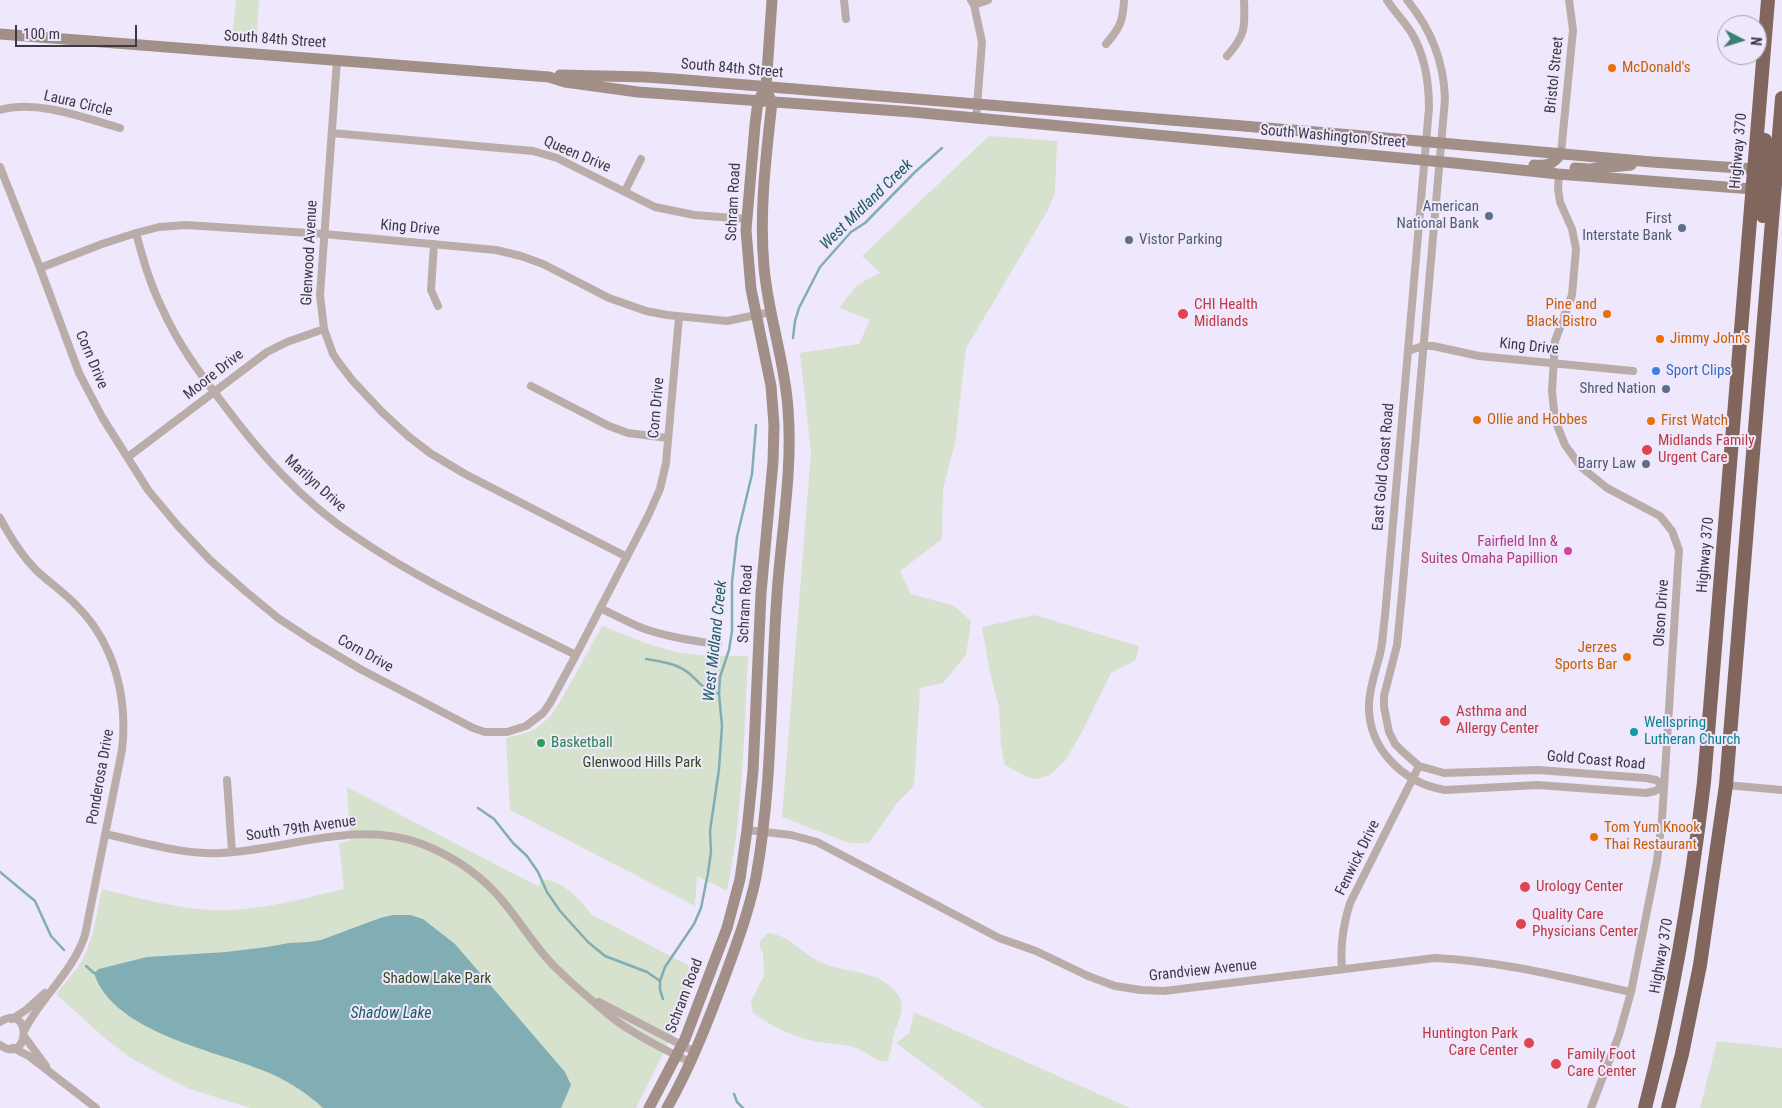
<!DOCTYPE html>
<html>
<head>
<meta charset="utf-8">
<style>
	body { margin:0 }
	#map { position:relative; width:1782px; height:1108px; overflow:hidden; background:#efe7fc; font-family:"Roboto Condensed",sans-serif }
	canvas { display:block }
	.north { position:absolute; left:1717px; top:15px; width:50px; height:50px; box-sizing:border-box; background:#efe7fc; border:1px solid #a8a1b2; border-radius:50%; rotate:95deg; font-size:14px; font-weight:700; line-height:20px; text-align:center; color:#3d3944 }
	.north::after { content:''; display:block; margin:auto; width:18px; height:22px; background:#3d8072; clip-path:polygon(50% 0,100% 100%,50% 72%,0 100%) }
	.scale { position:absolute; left:15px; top:25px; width:122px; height:22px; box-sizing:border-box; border:2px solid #3d3944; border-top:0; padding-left:6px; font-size:15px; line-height:18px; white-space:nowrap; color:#3d3944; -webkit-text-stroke:4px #efe7fc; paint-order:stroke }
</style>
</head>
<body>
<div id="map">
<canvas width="1782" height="1108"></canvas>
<div class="north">N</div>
<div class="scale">100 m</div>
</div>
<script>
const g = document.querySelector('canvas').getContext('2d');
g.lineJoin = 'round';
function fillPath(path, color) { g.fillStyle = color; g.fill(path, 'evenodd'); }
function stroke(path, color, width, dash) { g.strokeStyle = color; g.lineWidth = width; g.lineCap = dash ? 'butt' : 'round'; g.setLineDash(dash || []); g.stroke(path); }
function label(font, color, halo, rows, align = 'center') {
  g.font = font + ' "Roboto Condensed",sans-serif'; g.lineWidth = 4; g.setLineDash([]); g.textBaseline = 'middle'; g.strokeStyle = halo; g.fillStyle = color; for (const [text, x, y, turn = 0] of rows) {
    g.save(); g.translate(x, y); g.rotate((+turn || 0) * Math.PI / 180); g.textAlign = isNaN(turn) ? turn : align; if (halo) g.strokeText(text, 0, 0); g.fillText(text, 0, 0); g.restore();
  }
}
fillPath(new Path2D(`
	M 236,0 L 259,0 L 257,33 L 233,31 Z
	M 989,136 L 1057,141 L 1055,193 L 1048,210 L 966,348 L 955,443 L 943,489 L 942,539 L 900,571 L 911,594 L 954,606 L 971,621 L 966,655 L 943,683 L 920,688 L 914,786 L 897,803 L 869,843 L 849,843 L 782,817 L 811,452 L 800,353 L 859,344 L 870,320 L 839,308 L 857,285 L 880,273 L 862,256 Z
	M 1034,615 L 1139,646 L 1136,660 L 1111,673 L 1081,734 L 1065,761 L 1051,774 L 1038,779 L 1029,778 L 1005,765 L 1001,746 L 999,707 L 990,673 L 982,627 Z
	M 602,626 C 628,636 654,648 682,653 C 704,656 726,656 748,656 C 744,734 743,814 727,891 L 697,876 L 695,906 L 510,810 L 506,738 L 526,733 L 535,729 L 550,717 L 561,700 Z
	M 347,787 L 539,887 L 541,879 C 560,879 581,899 591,914 L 689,966 L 686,1007 L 636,1108 L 250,1108 L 187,1088 L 134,1060 L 108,1041 L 57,995 L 57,993 L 78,967 L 85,955 L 93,933 L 102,889 C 138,898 174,908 211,910 C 256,912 301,899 344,889 L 339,843 L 350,841 Z
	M 768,933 C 790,935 801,953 820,962 C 845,974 874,968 894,990 C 906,1002 902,1014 896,1028 C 891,1039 893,1051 887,1061 C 877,1063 868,1053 859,1049 C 845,1043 828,1044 813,1041 C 792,1036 771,1026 753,1013 L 751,1001 L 764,976 L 763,953 L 760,947 L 760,941 Z
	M 914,1012 L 1130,1108 L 984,1108 L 896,1043 L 909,1033 Z
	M 1717,1041 L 1782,1048 L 1782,1108 L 1700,1108 Z`), '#d6e2ce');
fillPath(new Path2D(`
	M 393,915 L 410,915 L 423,919 L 455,944 L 565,1072 L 571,1085 L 561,1108 L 323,1108 C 306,1092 283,1078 262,1070 C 212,1050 112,1031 94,973 L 99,969 L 147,957 L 226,952 L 267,947 L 289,943 L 309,942 L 321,940 L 380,918 Z`), '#81adb5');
stroke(new Path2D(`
	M 793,338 L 795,321 L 799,308 L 820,267 L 851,232 L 865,223 L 915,172 L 942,148
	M 646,659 C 662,662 677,663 690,674 C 700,683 705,691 719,694
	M 478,808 L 494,819 L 513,843 L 527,856 L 538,872 L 547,892 L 560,911 L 588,942 L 605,956 L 647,972 L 660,981
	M 0,872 L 35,901 L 51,936 L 64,950
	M 86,966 L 94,973
	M 663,999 L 660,990 L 660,981 L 665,967 L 694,924 L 701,908 L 708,873 L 711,852 L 710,831 L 719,769 L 722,726 L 719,694 L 720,677 L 729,650 L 732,631 L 732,582 L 737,537 L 752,474 L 756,425
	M 734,1094 L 737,1102 L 743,1108`), '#81adb5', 2.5);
stroke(new Path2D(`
	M 844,0 L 846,19
	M 971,0 L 974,5 L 982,42 L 976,119
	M 1387,0 C 1394,11 1404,21 1411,32 C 1425,55 1429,81 1429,108 L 1385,616 C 1383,629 1383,642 1380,654 C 1376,670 1370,686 1369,703 C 1367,748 1403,783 1445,790 L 1538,785 L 1646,793 L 1655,791 L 1664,786
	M 1407,0 C 1431,29 1444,62 1445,99 L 1402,594 L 1397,645 L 1384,696 L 1384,707 L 1389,732 L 1395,744 L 1402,751 L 1419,766 L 1444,773 L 1538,770 L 1646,778 L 1656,780 L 1664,786
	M 974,5 L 988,0
	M 1106,44 C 1120,28 1123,21 1124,0
	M 1227,56 C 1246,35 1245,27 1244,0
	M 337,60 L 320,295 L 324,329 L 333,354 L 339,363 L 352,380 L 382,412 L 408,436 L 430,453 L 465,474 L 627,557
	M 0,110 C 36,99 85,118 120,128
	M 332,133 L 533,151 L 557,158 L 655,207 L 694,215 L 746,219
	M 1561,153 L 1573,30 L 1569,0
	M 0,167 L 40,268 L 79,373 L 102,417 L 148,490 L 178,526 L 210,560 L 244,590 L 278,618 L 313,641 L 362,670 L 473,728 L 485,732 L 507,732 L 526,726 L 543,713 L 550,703 L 576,655 L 648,516 L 660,489 L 666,463 L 679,317
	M 1559,175 L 1558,188 L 1560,202 L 1572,229 L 1576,249 L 1572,295 L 1555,341 L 1552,391 L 1555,420 L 1565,445 L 1581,467 L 1607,488 L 1660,516 L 1672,531 L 1679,550 L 1662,819 L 1657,861 L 1631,992 L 1619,1035 L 1591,1108
	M 625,191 L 641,159
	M 136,233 C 143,259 150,284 162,308 C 177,342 198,371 221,401 C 259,452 302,502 356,537 C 425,584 502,618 576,655
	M 434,244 L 431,290 L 438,306
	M 40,268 L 102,244 L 136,233 L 159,227 L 186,225 L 324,234 L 496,250 L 521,256 L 543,264 L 609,298 L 646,311 L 667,315 L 727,321 L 771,312
	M 1408,351 L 1423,346 L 1433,346 L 1479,356 L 1633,371
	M 531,386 L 609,426 L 628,433 L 668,438
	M 128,457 L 267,352 L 287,342 L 324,329
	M 0,518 C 10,537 21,555 37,571 C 50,583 65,593 77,606 C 115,644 128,699 122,750 L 85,935 C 73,972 41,997 24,1031
	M 600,608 C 614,615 628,622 642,628 C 667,637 692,641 718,644
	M 227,780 L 232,852
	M 1726,785 L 1782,790
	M 747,830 L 791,835 L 817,842 L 999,938 L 1036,951 L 1088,976 L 1115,986 L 1141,990 L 1164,991 L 1435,958 C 1501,961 1567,978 1631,992
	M 105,834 C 143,842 182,855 221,853 C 288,850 355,819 422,844 C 455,857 484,877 506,905 C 523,926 536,948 555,967 C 566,978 577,988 589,998 C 601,1008 613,1020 627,1028 C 647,1041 669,1052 690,1062
	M 1342,969 C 1340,946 1343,925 1350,903 L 1419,766
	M 599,1002 L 695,1052
	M 12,1019 L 26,1010 L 45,993
	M 0,1022 C 32,1001 31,1066 0,1045
	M 24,1036 L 46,1066
	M 13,1048 L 29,1056 L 96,1108`), '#baada9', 8);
stroke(new Path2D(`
	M 0,34 L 549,77 L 565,82 L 638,92 L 912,112 L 1454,163 L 1558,174 L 1752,189
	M 560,75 L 645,77 L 674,79 L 1352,135 L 1652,162 L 1754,169
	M 1534,165 C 1548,166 1553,165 1561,153
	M 1575,168 L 1589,169 L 1631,165
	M 649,1108 L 685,1039 L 727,928 L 740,879 L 747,830 L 753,771 L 761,593 L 773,462 L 774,425 L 771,386 L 751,289 L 746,230 L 755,125 L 758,101 L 766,87 L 772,0
	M 667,1108 C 691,1066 708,1021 725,976 C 737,943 749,911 756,877 C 773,784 770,689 777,595 C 781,533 793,471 788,409 C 785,361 768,315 764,267 C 759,212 766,157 772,102 L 769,96`), '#a28f88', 11);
stroke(new Path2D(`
	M 1765,140 L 1766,189
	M 1755,172 L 1764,200 L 1763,216
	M 1645,1108 C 1673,1000 1691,892 1704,782 L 1768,0
	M 1668,1108 L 1682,1054 L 1700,965 L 1726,785 L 1782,98`), '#81665d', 14);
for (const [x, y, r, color] of [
	[1612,68,5,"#e8710a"],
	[1489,216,5,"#5c6f8a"],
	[1682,228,5,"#5c6f8a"],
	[1129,240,5,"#5c6f8a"],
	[1183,314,6,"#e0444e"],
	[1607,314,5,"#e8710a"],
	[1660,339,5,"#e8710a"],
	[1656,371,5,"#3f7fe0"],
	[1666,389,5,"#5c6f8a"],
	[1477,420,5,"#e8710a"],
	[1651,421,5,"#e8710a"],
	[1647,450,6,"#e0444e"],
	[1646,464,5,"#5c6f8a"],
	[1568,551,5,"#d1479c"],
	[1627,657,5,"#e8710a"],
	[1445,721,6,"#e0444e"],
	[1634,732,5,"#0f9aa8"],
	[541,743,5,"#2e9e5b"],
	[1594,837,5,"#e8710a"],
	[1525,887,6,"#e0444e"],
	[1521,924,6,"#e0444e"],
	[1529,1043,6,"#e0444e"],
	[1556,1064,6,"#e0444e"]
]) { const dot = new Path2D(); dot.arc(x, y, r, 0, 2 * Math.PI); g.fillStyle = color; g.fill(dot); stroke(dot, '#efe7fc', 2); }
label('15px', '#3d3944', '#efe7fc', [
	["South 84th Street",275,40,4],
	["South 84th Street",732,69,5],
	["Bristol Street",1555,75,-84],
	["Laura Circle",78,104,13],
	["South Washington Street",1333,137,5],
	["Highway 370",1739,151,-85],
	["Queen Drive",577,155,23],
	["Schram Road",734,202,-87],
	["King Drive",410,228,5],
	["Glenwood Avenue",310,253,-87],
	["King Drive",1529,347,6],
	["Corn Drive",91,360,67],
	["Moore Drive",214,375,-38],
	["Corn Drive",657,408,-85],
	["East Gold Coast Road",1384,467,-85],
	["Marilyn Drive",315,484,42],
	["Highway 370",1706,555,-85],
	["Schram Road",746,604,-87],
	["Olson Drive",1662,613,-86],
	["Corn Drive",365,654,29],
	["Gold Coast Road",1596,761,5],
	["Ponderosa Drive",101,777,-80],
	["South 79th Avenue",301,829,-8],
	["Fenwick Drive",1358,858,-64],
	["Highway 370",1662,956,-80],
	["Grandview Avenue",1203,971,-6],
	["Schram Road",685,996,-69]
]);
label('15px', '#c56008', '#efe7fc', [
	["McDonald's",1622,68],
	["Pine and",1597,305,"right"],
	["Black Bistro",1597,322,"right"],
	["Jimmy John's",1670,339],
	["Ollie and Hobbes",1487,420],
	["First Watch",1661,421],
	["Jerzes",1617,648,"right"],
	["Sports Bar",1617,665,"right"],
	["Tom Yum Knook",1604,828],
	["Thai Restaurant",1604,845]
], 'left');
label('15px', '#4e5e75', '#efe7fc', [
	["American",1479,207],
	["National Bank",1479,224],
	["First",1672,219],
	["Interstate Bank",1672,236],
	["Vistor Parking",1139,240,"left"],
	["Shred Nation",1656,389],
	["Barry Law",1636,464]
], 'right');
label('15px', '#be3a42', '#efe7fc', [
	["CHI Health",1194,305],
	["Midlands",1194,322],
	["Midlands Family",1658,441],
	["Urgent Care",1658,458],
	["Asthma and",1456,712],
	["Allergy Center",1456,729],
	["Urology Center",1536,887],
	["Quality Care",1532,915],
	["Physicians Center",1532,932],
	["Huntington Park",1518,1034,"right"],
	["Care Center",1518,1051,"right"],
	["Family Foot",1567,1055],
	["Care Center",1567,1072]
], 'left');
label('15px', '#366cbe', '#efe7fc', [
	["Sport Clips",1666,371]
], 'left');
label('15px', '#b23c85', '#efe7fc', [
	["Fairfield Inn &",1558,542],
	["Suites Omaha Papillion",1558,559]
], 'right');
label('15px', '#0d838f', '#efe7fc', [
	["Wellspring",1644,723],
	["Lutheran Church",1644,740]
], 'left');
label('15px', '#27864d', '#efe7fc', [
	["Basketball",551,743]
], 'left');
label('15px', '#324b1b', '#efe7fc', [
	["Glenwood Hills Park",642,763],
	["Shadow Lake Park",437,979]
]);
label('italic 16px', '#1f5c66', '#efe7fc', [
	["West Midland Creek",867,205,-44],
	["West Midland Creek",716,641,-84],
	["Shadow Lake",391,1014]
]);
</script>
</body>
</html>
